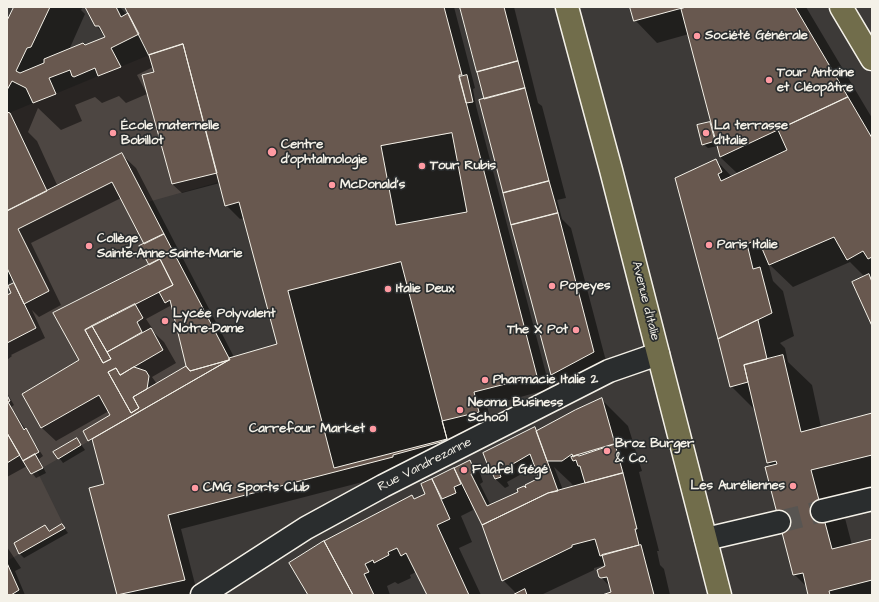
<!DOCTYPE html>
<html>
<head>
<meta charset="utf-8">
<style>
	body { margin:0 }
	#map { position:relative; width:879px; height:602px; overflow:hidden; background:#3d3a38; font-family:"Architects Daughter",sans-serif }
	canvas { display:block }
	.frame { position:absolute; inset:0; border:8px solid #f4f1e8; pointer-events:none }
</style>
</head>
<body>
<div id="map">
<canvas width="879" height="602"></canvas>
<div class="frame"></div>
</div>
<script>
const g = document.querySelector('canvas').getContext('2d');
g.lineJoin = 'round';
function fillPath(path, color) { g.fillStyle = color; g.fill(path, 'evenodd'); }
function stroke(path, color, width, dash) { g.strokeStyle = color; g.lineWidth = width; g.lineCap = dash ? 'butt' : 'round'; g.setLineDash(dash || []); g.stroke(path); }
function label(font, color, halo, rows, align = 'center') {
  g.font = font + ' "Architects Daughter",sans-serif'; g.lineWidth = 3.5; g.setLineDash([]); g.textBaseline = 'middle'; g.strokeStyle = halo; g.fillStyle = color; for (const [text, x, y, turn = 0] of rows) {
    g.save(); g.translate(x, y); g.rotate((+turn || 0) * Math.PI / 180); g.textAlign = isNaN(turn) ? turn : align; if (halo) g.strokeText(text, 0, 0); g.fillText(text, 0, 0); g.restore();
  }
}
fillPath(new Path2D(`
	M 183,44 L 219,182 L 148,202 L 230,360 L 37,471 L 65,528 L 7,561 L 7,343 L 36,328 L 7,268 L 9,113 L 149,55 Z`), '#4d4642');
fillPath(new Path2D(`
	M 15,7 L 83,7 L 81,10 L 85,14 L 69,50 L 85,47 L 106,38 L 96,25 L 87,7 L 120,7 L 127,15 L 130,14 L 126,7 L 454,7 L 475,88 L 473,89 L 476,106 L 550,389 L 487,406 L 492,425 L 457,434 L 463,456 L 181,529 L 197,592 L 187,595 L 118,595 L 90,489 L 105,485 L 95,446 L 84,431 L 112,416 L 109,411 L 56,441 L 42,428 L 23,394 L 81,360 L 54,313 L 150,265 L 145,244 L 121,198 L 31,243 L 61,305 L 39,317 L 32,310 L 45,338 L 11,355 L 12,356 L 7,360 L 7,296 L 13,293 L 10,287 L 15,284 L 12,277 L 7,287 L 7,23 ZM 153,67 L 155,73 L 144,76 L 172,184 L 182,193 L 220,183 L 226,205 L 240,219 L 244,218 L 279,345 L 234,357 L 136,168 L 122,155 L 58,187 L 37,141 L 28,132 L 38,108 L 61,130 L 82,121 L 75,105 L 95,97 L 102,103 L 119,96 L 126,103 L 147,94 L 137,75 ZM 170,306 L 173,309 L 187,366 L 157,384 L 152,377 L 176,363 L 164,342 L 150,329 L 152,328 L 146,319 Z
	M 461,7 L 514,7 L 538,103 L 542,106 L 566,198 L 557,200 L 562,219 L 571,228 L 607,365 L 565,388 L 551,374 Z
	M 631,7 L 806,7 L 872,118 L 872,324 L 865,277 L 850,262 L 793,287 L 771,266 L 769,266 L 773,281 L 783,291 L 794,336 L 780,343 L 785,348 L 788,362 L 812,385 L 821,427 L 872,414 L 872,491 L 840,499 L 852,545 L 872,540 L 872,595 L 809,595 L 808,588 L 794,574 L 772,466 L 768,463 L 756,411 L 731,386 L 676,178 L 716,160 L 732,177 L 738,174 L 720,157 L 718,146 L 708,148 L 703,144 L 710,123 L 712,125 L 689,34 L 657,43 L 635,20 Z
	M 7,393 L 14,405 L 11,407 L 43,456 L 39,459 L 46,473 L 36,478 L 27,466 L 7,477 Z
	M 601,399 L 628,426 L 642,471 L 639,472 L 659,551 L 657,551 L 660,565 L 664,569 L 670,595 L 605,595 L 612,592 L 611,588 L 600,576 L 606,567 L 605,565 L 594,568 L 594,570 L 541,595 L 515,595 L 517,594 L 503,580 L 483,524 L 471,502 L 470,502 L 473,510 L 461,516 L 472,542 L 459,548 L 481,595 L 428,595 L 416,572 L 410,575 L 411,578 L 398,584 L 395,582 L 387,586 L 390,595 L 309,595 L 412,496 L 416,500 L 426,494 L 422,485 L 453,469 L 456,472 L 470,461 L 479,470 L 483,482 L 480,484 L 491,506 L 529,492 L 540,479 L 536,466 L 507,482 L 509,486 L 505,488 L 488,472 L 534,428 L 537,431 ZM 554,467 L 571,483 L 574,487 L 563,490 Z
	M 77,439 L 85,450 L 63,463 L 55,452 Z
	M 62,525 L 68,533 L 24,558 L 20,554 L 15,544 L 45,526 L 50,531 Z
	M 7,547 L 21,568 L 15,571 L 25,595 L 7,595 Z`), '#0007');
const building = new Path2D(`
	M 14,7 L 50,7 L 31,47 L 27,48 L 16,71 L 20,73 L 44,63 L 44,59 L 83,43 L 85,45 L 105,37 L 99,26 L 95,26 L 85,7 L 116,7 L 121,17 L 128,13 L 139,34 L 111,48 L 121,67 L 98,76 L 95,68 L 74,77 L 72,76 L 70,70 L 49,78 L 56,94 L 33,103 L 26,88 L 12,81 L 7,90 L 7,21 Z
	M 125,7 L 444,7 L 462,75 L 459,75 L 537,376 L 474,392 L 479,412 L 442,421 L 447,439 L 441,442 L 393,455 L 393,457 L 168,515 L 185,580 L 117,595 L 89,488 L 104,484 L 92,439 L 229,360 L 229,358 L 277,344 L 239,202 L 225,206 L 183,44 L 149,55 Z
	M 460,7 L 504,7 L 518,61 L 477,72 Z
	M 630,7 L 686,7 L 634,21 Z
	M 686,7 L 795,7 L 848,97 L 720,157 L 681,9 Z
	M 183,44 L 217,173 L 172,184 L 142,75 L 154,72 L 149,55 Z
	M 518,61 L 525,88 L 484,99 L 477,72 Z
	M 467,75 L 473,102 L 466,103 L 459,77 Z
	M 525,88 L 549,181 L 503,193 L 479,100 Z
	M 848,97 L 872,138 L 872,257 L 868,259 L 863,251 L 847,260 L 834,237 L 769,265 L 758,239 L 747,244 L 753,269 L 760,267 L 772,313 L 718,339 L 675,178 L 716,159 L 722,172 L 718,174 L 721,181 L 787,150 L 778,130 Z
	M 7,112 L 10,113 L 47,191 L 7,211 Z
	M 710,122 L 715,141 L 702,145 L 697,125 Z
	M 452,133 L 467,212 L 396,225 L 381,146 Z
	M 122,153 L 164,234 L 144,244 L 112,182 L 18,229 L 49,291 L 24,304 L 7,268 L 7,211 Z
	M 549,181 L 558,213 L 511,225 L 503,193 Z
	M 558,213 L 594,352 L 551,375 L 511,225 Z
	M 164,234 L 230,360 L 229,360 L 190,371 L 186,366 L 170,300 L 165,303 L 159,292 L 173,285 L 160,259 L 149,265 L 139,246 Z
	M 160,259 L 173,285 L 85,330 L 103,363 L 111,359 L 107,352 L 151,328 L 163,350 L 120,375 L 116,368 L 108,372 L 131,413 L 139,408 L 133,397 L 186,366 L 190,371 L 229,360 L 88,441 L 83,431 L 110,415 L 99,395 L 41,428 L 22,394 L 79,360 L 53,313 Z
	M 401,262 L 447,439 L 334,468 L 288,291 Z
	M 869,274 L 872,282 L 872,326 L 852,282 Z
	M 14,283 L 36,328 L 7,343 L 7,295 L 11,293 L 8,286 Z
	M 135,304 L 143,318 L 137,322 L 142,332 L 107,352 L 92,326 Z
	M 758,320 L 767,359 L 744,365 L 748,382 L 730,387 L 718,339 Z
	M 92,326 L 111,359 L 103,363 L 85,330 Z
	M 783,355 L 801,432 L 872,413 L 872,455 L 811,470 L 832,549 L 872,539 L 872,580 L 829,591 L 830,595 L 808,595 L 803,573 L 793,575 L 765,467 L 777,464 L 776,461 L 767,463 L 744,365 Z
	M 134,367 L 146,371 L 149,376 L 147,389 L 133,397 L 139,408 L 131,413 L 108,372 L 116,368 L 120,375 Z
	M 7,395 L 10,401 L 8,402 L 24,430 L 26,428 L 39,452 L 23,461 L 7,433 Z
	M 602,398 L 615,444 L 579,456 L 577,455 L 573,457 L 572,454 L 562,461 L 547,461 L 536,431 L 575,410 Z
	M 535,427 L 558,491 L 548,493 L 482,525 L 454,468 L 470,460 L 475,472 L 471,474 L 487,506 L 518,492 L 517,489 L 524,486 L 526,488 L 525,485 L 539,478 L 530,454 L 499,472 L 501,477 L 495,479 L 491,471 L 487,472 L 485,467 L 488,466 L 483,453 Z
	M 7,433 L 20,455 L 7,463 Z
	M 77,438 L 81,445 L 58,459 L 53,452 Z
	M 615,444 L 623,473 L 585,483 L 580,466 L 578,466 L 576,460 L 573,461 L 571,457 Z
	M 35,454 L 43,468 L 31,474 L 23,461 Z
	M 454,468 L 461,484 L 454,487 L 456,493 L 442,499 L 432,479 Z
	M 623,473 L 637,529 L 635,529 L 639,545 L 600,556 L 595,539 L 572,545 L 572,547 L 502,581 L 482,525 L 548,493 Z
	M 432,479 L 450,519 L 437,525 L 469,595 L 427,595 L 406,553 L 401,556 L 397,548 L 388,552 L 389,555 L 374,563 L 373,560 L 365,564 L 369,572 L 364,574 L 374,595 L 353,595 L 324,541 L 412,495 L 414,499 L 425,494 L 421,484 Z
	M 62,524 L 65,528 L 19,554 L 14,543 L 45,525 L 49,531 Z
	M 324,541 L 353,595 L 308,595 L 289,563 Z
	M 641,545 L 654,595 L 602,595 L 611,592 L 607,577 L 601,578 L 599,577 L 597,570 L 605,566 L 602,555 Z
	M 7,563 L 19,590 L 11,595 L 7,595 Z
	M 525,589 L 527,595 L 513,595 Z`);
fillPath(building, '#68584f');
stroke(building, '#f4f1e8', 1);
stroke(new Path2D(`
	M 779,522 L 822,511`), '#585552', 22, [22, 11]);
const minor = new Path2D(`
	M 822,511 L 872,499
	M 706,539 L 779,522
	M 202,595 L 306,528 L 383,486 L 609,371 L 658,354`);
const major = new Path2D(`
	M 567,7 L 611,170 L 720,595
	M 841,7 L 872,59`);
stroke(minor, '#f4f1e8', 25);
stroke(major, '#f4f1e8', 25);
stroke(minor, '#2a2d2e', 22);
stroke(major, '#716d4b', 22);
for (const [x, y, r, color] of [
	[697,36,4,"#ff9aa2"],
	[769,80,4,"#ff9aa2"],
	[113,133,4,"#ff9aa2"],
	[706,133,4,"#ff9aa2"],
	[272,152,5,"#ff9aa2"],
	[422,166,4,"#ff9aa2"],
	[332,185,4,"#ff9aa2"],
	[709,245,4,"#ff9aa2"],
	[89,246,4,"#ff9aa2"],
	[552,286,4,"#ff9aa2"],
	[388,289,4,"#ff9aa2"],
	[165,321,4,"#ff9aa2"],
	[576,330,4,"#ff9aa2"],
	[485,380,4,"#ff9aa2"],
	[460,410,4,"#ff9aa2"],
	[373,429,4,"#ff9aa2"],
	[607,451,4,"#ff9aa2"],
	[464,470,4,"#ff9aa2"],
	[793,486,4,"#ff9aa2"],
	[195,488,4,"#ff9aa2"]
]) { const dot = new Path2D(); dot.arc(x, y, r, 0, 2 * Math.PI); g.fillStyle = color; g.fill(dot); stroke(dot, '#2a2d2e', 1.5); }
label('bold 13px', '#f4f1e8', '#2a2d2e', [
	["Société Générale",705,36],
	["Tour Antoine",777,73],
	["et Cléopâtre",777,88],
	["École maternelle",121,126],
	["Bobillot",121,141],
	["La terrasse",714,126],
	["d'Italie",714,141],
	["Centre",281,145],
	["d'ophtalmologie",281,160],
	["Tour Rubis",430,166],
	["McDonald's",340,185],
	["Collège",97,239],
	["Sainte-Anne-Sainte-Marie",97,254],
	["Paris Italie",717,245],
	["Popeyes",560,286],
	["Italie Deux",396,289],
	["Lycée Polyvalent",173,314],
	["Notre-Dame",173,329],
	["The X Pot",568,330,"right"],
	["Pharmacie Italie 2",493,380],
	["Neoma Business",468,403],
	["School",468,418],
	["Carrefour Market",365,429,"right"],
	["Broz Burger",615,444],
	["& Co.",615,459],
	["Falafel Gégé",472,470],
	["Les Auréliennes",785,486,"right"],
	["CMG Sports Club",203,488]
], 'left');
label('13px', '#f4f1e8', '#2a2d2e', [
	["Avenue d'Italie",645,301,76],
	["Rue Vandrezanne",425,465,-27]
]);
</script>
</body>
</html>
